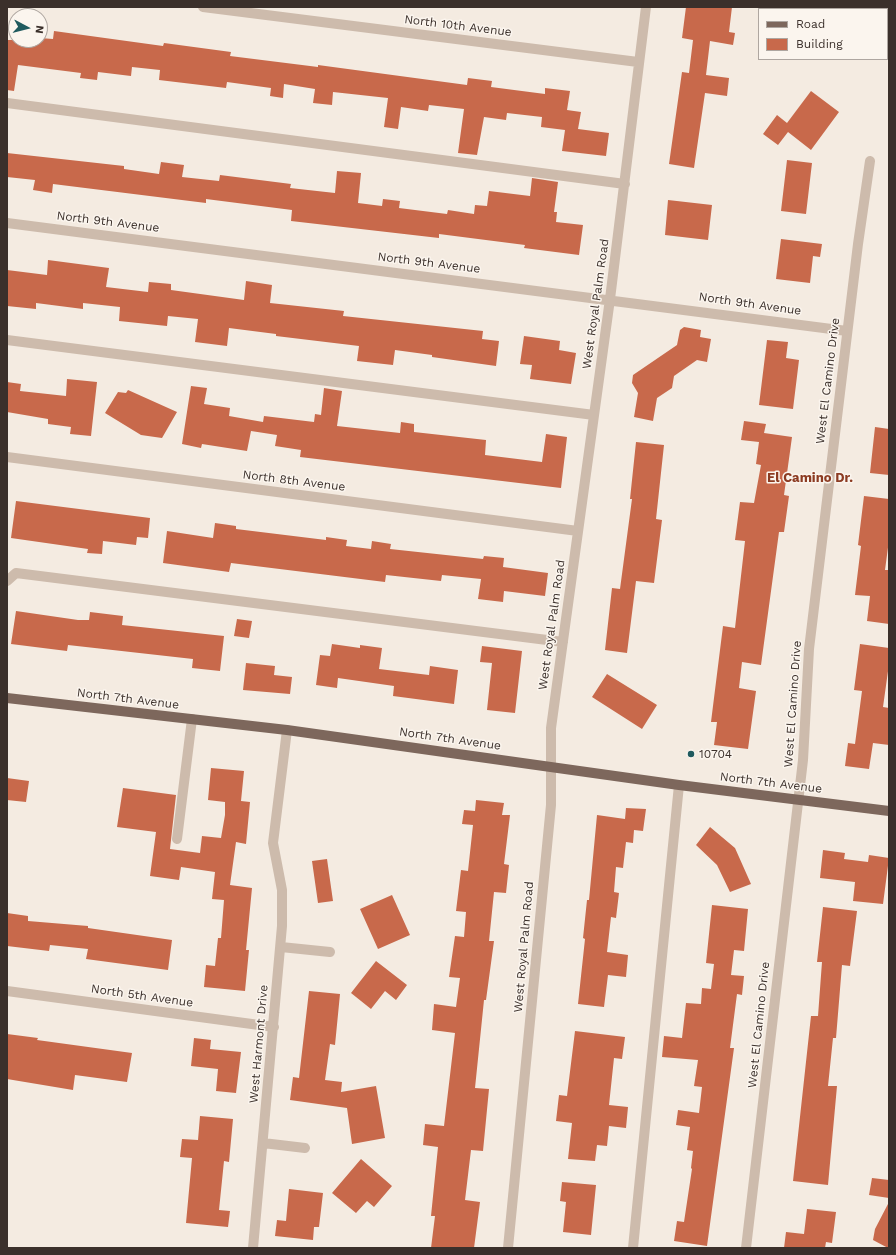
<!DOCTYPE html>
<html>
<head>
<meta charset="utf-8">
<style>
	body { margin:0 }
	#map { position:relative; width:896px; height:1255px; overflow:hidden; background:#f4ebe1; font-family:"Work Sans",sans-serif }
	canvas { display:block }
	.frame { position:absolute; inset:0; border:8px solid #3b302b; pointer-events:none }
	.legend { position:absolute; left:758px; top:8px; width:130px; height:52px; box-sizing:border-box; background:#fbf5ee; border:1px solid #aea6a0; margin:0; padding:5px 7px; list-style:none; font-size:12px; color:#3b302b }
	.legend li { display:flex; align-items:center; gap:8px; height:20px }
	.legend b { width:20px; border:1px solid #aea6a0 }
	.north { position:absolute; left:8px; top:8px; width:40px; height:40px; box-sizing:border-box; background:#fbf5ee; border:1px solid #aea6a0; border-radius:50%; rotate:97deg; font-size:11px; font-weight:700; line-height:16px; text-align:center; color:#3b302b }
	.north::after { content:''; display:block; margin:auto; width:14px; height:18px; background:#1f5a5e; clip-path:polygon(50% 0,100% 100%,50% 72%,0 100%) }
</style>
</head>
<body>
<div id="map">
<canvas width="896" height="1255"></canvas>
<div class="frame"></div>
<ul class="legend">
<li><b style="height:5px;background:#7d675c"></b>Road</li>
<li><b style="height:11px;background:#c8694b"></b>Building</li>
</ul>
<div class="north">N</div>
</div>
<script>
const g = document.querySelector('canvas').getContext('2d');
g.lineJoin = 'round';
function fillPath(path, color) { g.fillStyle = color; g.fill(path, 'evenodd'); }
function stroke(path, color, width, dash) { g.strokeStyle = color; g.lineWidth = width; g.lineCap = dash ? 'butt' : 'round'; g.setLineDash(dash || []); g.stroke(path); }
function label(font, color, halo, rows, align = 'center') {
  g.font = font + ' "Work Sans",sans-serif'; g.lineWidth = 3; g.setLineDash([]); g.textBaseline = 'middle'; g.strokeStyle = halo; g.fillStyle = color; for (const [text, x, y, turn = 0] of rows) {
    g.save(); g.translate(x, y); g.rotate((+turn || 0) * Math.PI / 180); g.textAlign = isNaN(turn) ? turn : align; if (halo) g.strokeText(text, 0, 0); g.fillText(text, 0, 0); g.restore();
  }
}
fillPath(new Path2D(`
	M 686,7 L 732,7 L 729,32 L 735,33 L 733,45 L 710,41 L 706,75 L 729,78 L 727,96 L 705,93 L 694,168 L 669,164 L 682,72 L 689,73 L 693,40 L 682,38 Z
	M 54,31 L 163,46 L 164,43 L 231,52 L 230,56 L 318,67 L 318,65 L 467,85 L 468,78 L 492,81 L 491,87 L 545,94 L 545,88 L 570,91 L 567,110 L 581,112 L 578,129 L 609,133 L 606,156 L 562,151 L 565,130 L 541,127 L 542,117 L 507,113 L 506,120 L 484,117 L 477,155 L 458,153 L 464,109 L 429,105 L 428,111 L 401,107 L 398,129 L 384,127 L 388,98 L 333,92 L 332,105 L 313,103 L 315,89 L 284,84 L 283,98 L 270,96 L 271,88 L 227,82 L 226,88 L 159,80 L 160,70 L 132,67 L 131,76 L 98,72 L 97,80 L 80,78 L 81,73 L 18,65 L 14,91 L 7,90 L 7,40 L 40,40 L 40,38 L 53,39 Z
	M 811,91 L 839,112 L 811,150 L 788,132 L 778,145 L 763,134 L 777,115 L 787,123 Z
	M 7,153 L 124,166 L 124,169 L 159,174 L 161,162 L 184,165 L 182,177 L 219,181 L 220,175 L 291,184 L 290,188 L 335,193 L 337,171 L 361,173 L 358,203 L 382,206 L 383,199 L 400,201 L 399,208 L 447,214 L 448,210 L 474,214 L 475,205 L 487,206 L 489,191 L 530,196 L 532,178 L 558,182 L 554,212 L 557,212 L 556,222 L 583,225 L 579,255 L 524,248 L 525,245 L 439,234 L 439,238 L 291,221 L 292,210 L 206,199 L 206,203 L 53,184 L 52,193 L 33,190 L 35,180 L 7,177 Z
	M 787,160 L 812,163 L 806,214 L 781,211 Z
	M 668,200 L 712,205 L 708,240 L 665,235 Z
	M 781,239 L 822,244 L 820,257 L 813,256 L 810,283 L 776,279 Z
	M 48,260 L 109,268 L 106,287 L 148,292 L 149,282 L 171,284 L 171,290 L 244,300 L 246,281 L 272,285 L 270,303 L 344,311 L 343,316 L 483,331 L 482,339 L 499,341 L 496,366 L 432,357 L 432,355 L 395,350 L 393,365 L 357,361 L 359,346 L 276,336 L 276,334 L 229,328 L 227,346 L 195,342 L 198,319 L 168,316 L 167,326 L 119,321 L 120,307 L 83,303 L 83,309 L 36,303 L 36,309 L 7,306 L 7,270 L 47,275 Z
	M 684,327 L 701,330 L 700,337 L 711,339 L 707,362 L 697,360 L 674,376 L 672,388 L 657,398 L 653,421 L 634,417 L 638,393 L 632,383 L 633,375 L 677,345 L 680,330 Z
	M 524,336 L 560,341 L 559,350 L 576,353 L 571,384 L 530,379 L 532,365 L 520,364 Z
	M 767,340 L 788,342 L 786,358 L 799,360 L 793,409 L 759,405 Z
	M 67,379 L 97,382 L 91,436 L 70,434 L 71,427 L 48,424 L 48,419 L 7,412 L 7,382 L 21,384 L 20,391 L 66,396 Z
	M 191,386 L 207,388 L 204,404 L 230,408 L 229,416 L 263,422 L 264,416 L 314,422 L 315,414 L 321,415 L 324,388 L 342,391 L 337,426 L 400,433 L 401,422 L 414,424 L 414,432 L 486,440 L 485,455 L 542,462 L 546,434 L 567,437 L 561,488 L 300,457 L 301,450 L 275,446 L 277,435 L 251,431 L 247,451 L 202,444 L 201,448 L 182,444 Z
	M 128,390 L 177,412 L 162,438 L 141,435 L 105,413 L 118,392 L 126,393 Z
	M 744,421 L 766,424 L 764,433 L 792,437 L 784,495 L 789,496 L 784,532 L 779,532 L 761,665 L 742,662 L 739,688 L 756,691 L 748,749 L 714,745 L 717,722 L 711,722 L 723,626 L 735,628 L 745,541 L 735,540 L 740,502 L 754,503 L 761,465 L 756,464 L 759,442 L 741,440 Z
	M 875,427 L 889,429 L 889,475 L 870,473 Z
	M 636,442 L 664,445 L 656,519 L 662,520 L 654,583 L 636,581 L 627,653 L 605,650 L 612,588 L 620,589 L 632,499 L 630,499 Z
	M 864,496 L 889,499 L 889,540 L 885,570 L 889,570 L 889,624 L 867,621 L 870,596 L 855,595 L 861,546 L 858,545 Z
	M 16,501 L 150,518 L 148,538 L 137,537 L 136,545 L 103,541 L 102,554 L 87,553 L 88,549 L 11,538 Z
	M 215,523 L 236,526 L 236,529 L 326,540 L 326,537 L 347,540 L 346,546 L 371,549 L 372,541 L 391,544 L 390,549 L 483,559 L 484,556 L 504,558 L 503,567 L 548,573 L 545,596 L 504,591 L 503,602 L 478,599 L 481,579 L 442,575 L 441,581 L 386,575 L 385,582 L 231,563 L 229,572 L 163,563 L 167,531 L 213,538 Z
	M 16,611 L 78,620 L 89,620 L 90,612 L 123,616 L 122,625 L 224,636 L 220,671 L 192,668 L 193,659 L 68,645 L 67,651 L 11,644 Z
	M 237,619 L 252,621 L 249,638 L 234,636 Z
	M 332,644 L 360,648 L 360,645 L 382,648 L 379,669 L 429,675 L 430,666 L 458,670 L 454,704 L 393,696 L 394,686 L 338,678 L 337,688 L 316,685 L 320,655 L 330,656 Z
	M 860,644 L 889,648 L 889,664 L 883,707 L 889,708 L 889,745 L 873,743 L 869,769 L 845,766 L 848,743 L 855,744 L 862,691 L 854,690 Z
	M 482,646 L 522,651 L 515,713 L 487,710 L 492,663 L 480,662 Z
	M 246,663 L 275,666 L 274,675 L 292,677 L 290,694 L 243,690 Z
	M 607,674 L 657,705 L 642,729 L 592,697 Z
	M 211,768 L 244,771 L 241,801 L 250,802 L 246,844 L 236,842 L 230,885 L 252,888 L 246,950 L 249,950 L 245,991 L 204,987 L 206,965 L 215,966 L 218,938 L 221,938 L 224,900 L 212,899 L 215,872 L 181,867 L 179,880 L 150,876 L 156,832 L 117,827 L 123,788 L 176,795 L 170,849 L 200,853 L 202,836 L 221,838 L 225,815 L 225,802 L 208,800 Z
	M 7,778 L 29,781 L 26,802 L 7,800 Z
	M 476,800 L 504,803 L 502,815 L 510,815 L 504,864 L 509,865 L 506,893 L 494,892 L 489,941 L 494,941 L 486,1000 L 484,1000 L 475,1088 L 489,1089 L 483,1151 L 471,1150 L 465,1200 L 480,1202 L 474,1248 L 431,1248 L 435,1216 L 431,1216 L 438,1147 L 423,1145 L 425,1124 L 444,1126 L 455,1033 L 432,1030 L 434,1004 L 456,1007 L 460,978 L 449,977 L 455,936 L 464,937 L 466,912 L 456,911 L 461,870 L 468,871 L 473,825 L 462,824 L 464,810 L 475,811 Z
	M 626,808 L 646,809 L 643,831 L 634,830 L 633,843 L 626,842 L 623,868 L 616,867 L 614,892 L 619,893 L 616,918 L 611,917 L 607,952 L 628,955 L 626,977 L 608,975 L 604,1007 L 578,1004 L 585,939 L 583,938 L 587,900 L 589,900 L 597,815 L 625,819 Z
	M 710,827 L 735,848 L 751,884 L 730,892 L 717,865 L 696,845 Z
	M 823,850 L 845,853 L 844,859 L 868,862 L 869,855 L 889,858 L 883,904 L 853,901 L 855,882 L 820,878 Z
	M 327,859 L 333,901 L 318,903 L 312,861 Z
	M 392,895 L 410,935 L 378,949 L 360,909 Z
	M 712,905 L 748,909 L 744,951 L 734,950 L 731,975 L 744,976 L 742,995 L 737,994 L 730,1048 L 734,1048 L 707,1246 L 674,1241 L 677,1221 L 684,1222 L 692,1169 L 691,1168 L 693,1151 L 687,1150 L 690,1127 L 676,1125 L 678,1110 L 699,1113 L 702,1087 L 694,1086 L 698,1060 L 662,1057 L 664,1036 L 682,1038 L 686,1003 L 701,1004 L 702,988 L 711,989 L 714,964 L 706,963 Z
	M 823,907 L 857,911 L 850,966 L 842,965 L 836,1038 L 833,1038 L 828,1086 L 837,1086 L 828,1185 L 793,1181 L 811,1016 L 818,1016 L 822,962 L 817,962 Z
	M 7,913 L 28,916 L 28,921 L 88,926 L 88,928 L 172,940 L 168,970 L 86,959 L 88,949 L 50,945 L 49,951 L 7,946 Z
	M 376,961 L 407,985 L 396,1000 L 385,991 L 371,1009 L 351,993 Z
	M 309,991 L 340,994 L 335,1045 L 330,1044 L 325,1080 L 342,1082 L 341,1092 L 376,1086 L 385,1138 L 352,1144 L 347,1108 L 290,1100 L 293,1077 L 299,1078 Z
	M 575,1031 L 625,1037 L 622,1059 L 614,1058 L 609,1105 L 628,1107 L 626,1128 L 609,1126 L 607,1146 L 597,1145 L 595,1161 L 568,1159 L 572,1123 L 556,1121 L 559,1095 L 567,1096 Z
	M 7,1034 L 38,1038 L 37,1040 L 132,1053 L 127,1082 L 75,1075 L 73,1090 L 7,1079 Z
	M 194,1038 L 211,1040 L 210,1049 L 241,1052 L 236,1093 L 216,1091 L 218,1069 L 191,1066 Z
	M 200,1116 L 233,1119 L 229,1162 L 224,1161 L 219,1210 L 230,1211 L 228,1227 L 186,1223 L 192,1158 L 180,1157 L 182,1139 L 198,1140 Z
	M 361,1159 L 392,1186 L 374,1207 L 367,1201 L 356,1213 L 332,1193 Z
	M 872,1178 L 889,1180 L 889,1198 L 869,1195 Z
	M 562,1182 L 596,1185 L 591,1235 L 563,1232 L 566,1202 L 560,1201 Z
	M 289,1189 L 323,1193 L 319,1227 L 314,1227 L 313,1240 L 275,1236 L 277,1220 L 286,1221 Z
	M 889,1202 L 889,1248 L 888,1248 L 873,1240 L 875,1229 Z
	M 807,1209 L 836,1212 L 832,1243 L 826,1242 L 825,1248 L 784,1248 L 786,1232 L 804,1234 Z`), '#c8694b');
stroke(new Path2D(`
	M 203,7 L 638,62
	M 7,103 L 625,184
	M 7,223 L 847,331
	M 7,340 L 594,415
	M 7,457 L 578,531
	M 7,581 L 16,573 L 563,642
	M 177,839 L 192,719
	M 281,947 L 330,952
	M 7,991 L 274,1027
	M 263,1143 L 305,1148
	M 253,1248 L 282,926 L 282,890 L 273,843 L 287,730
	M 508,1248 L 551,805 L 551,728 L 610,299 L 646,7
	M 633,1248 L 679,785
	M 746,1248 L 803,760 L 809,649 L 858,244 L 870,161`), '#cdbbac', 10);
stroke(new Path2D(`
	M 7,698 L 287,730 L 679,785 L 889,811`), '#7d675c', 10);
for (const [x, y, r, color] of [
	[691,754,4,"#1f5a5e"]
]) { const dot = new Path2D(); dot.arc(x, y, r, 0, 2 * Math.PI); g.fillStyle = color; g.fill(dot); stroke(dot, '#fbf5ee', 1.5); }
label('12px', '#3b302b', '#fbf5ee', [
	["North 10th Avenue",458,26,7],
	["North 9th Avenue",108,222,7],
	["North 9th Avenue",429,263,7],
	["West Royal Palm Road",596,304,-82],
	["North 9th Avenue",750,304,8],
	["West El Camino Drive",828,381,-83],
	["North 8th Avenue",294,481,7],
	["West Royal Palm Road",552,625,-82],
	["North 7th Avenue",128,699,7],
	["West El Camino Drive",793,704,-86],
	["North 7th Avenue",450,739,8],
	["North 7th Avenue",771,783,7],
	["West Royal Palm Road",524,947,-85],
	["North 5th Avenue",142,996,8],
	["West El Camino Drive",759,1025,-84],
	["West Harmont Drive",259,1044,-85]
]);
label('12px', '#3b302b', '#fbf5ee', [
	["10704",699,754]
], 'left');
label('bold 13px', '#8c3b22', '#fbf5ee', [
	["El Camino Dr.",810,478]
]);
</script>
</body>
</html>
